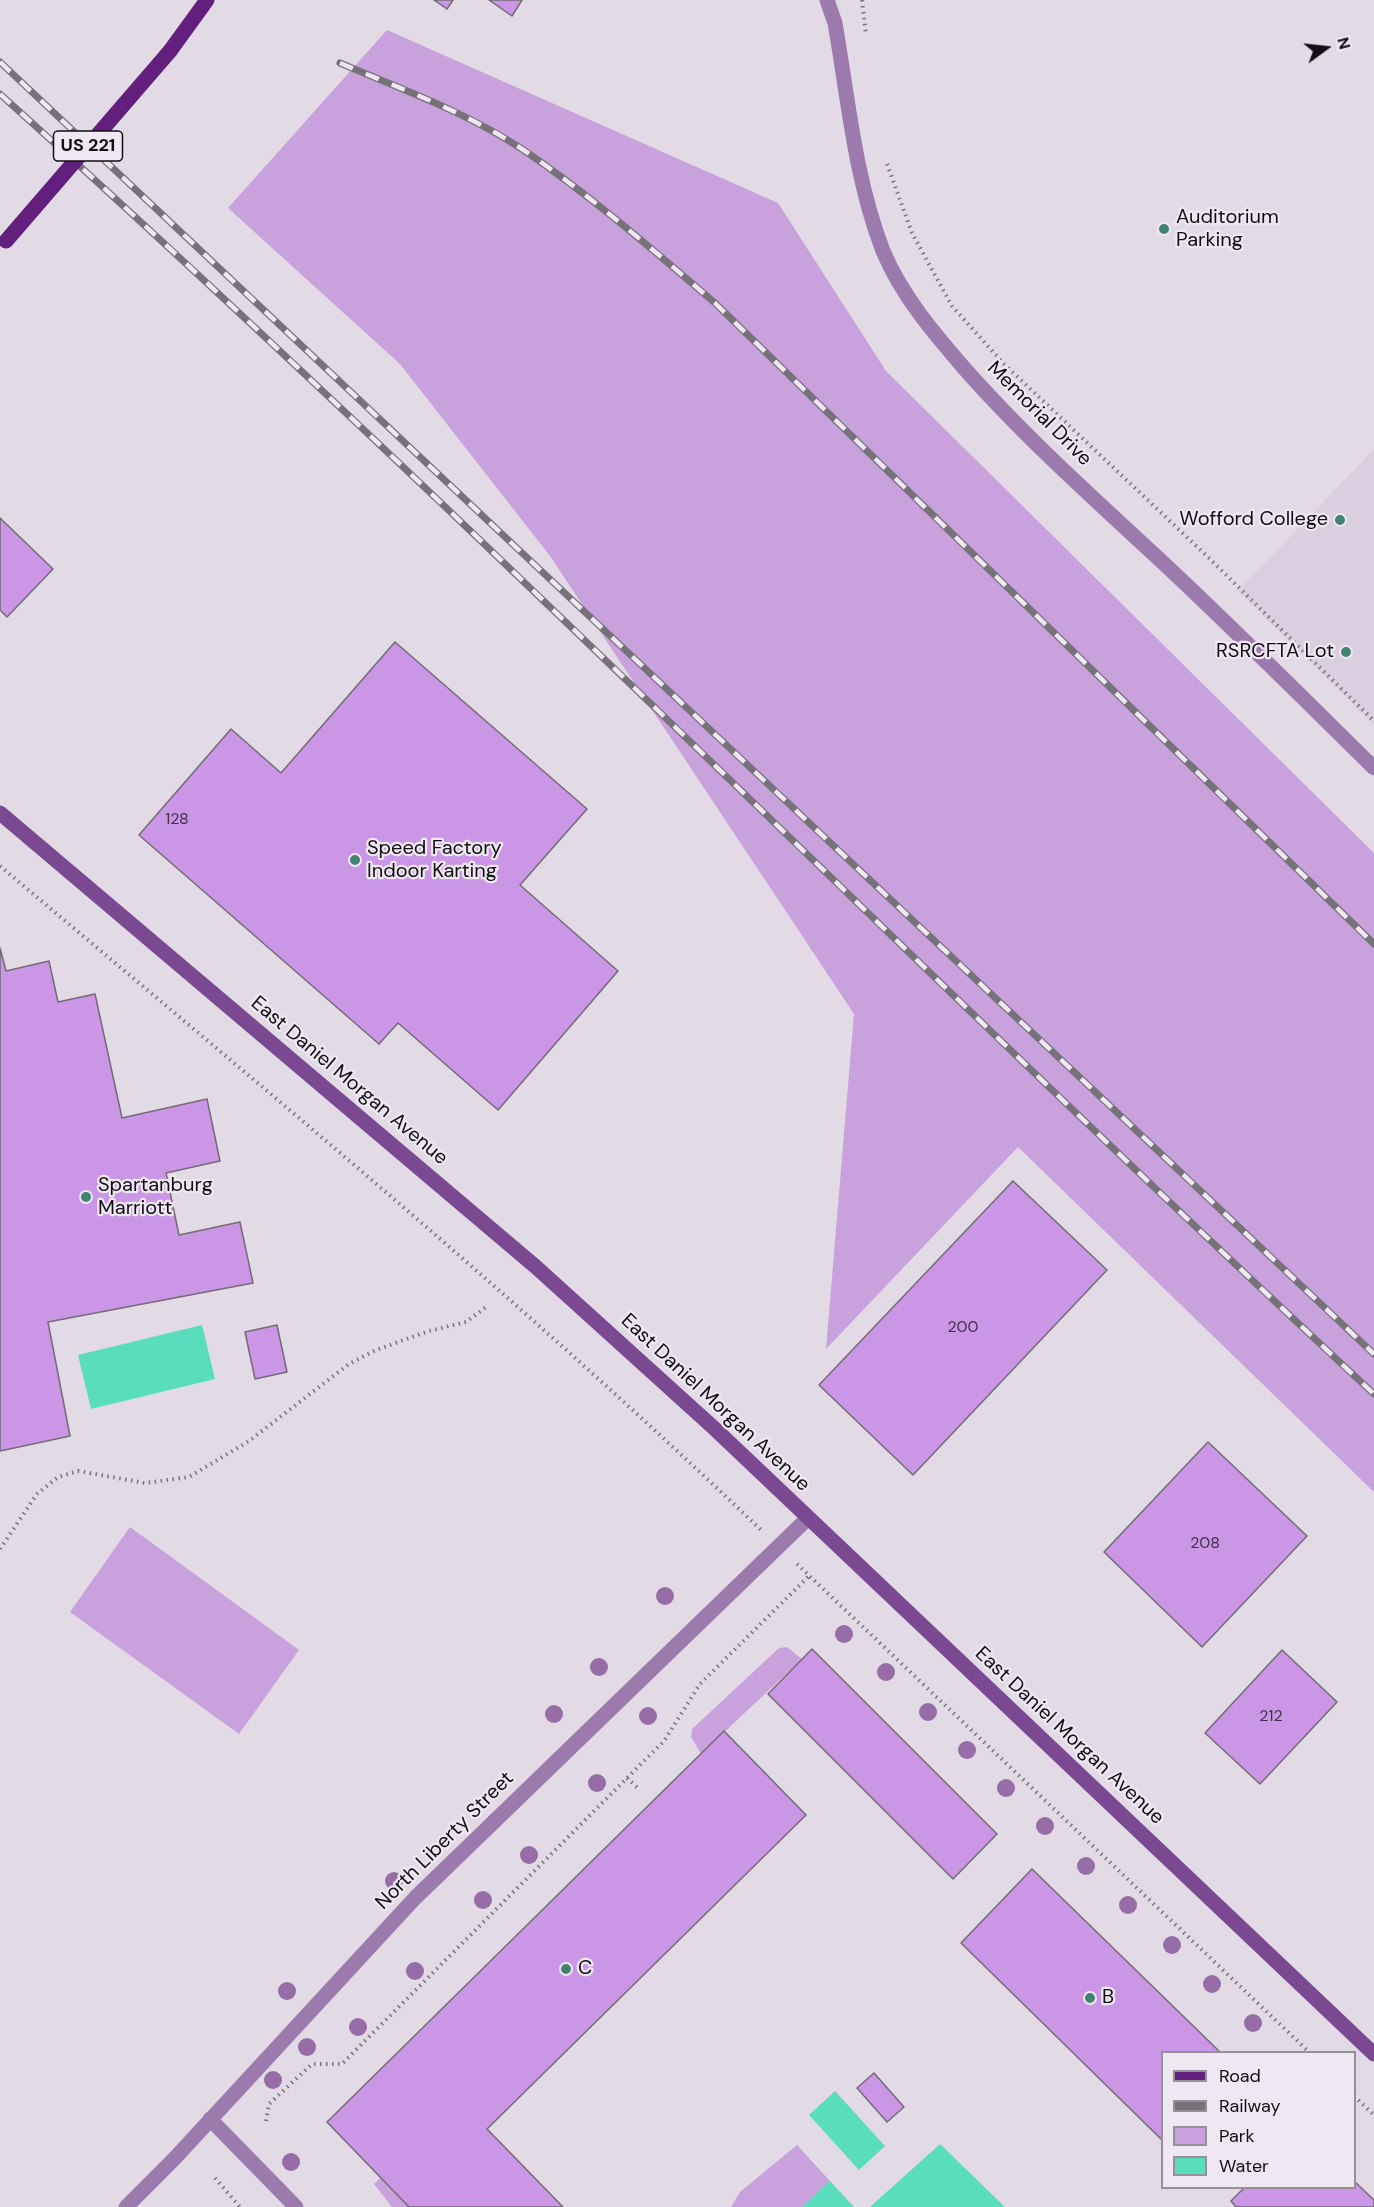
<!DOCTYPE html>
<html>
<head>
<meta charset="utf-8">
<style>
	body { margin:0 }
	#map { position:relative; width:1374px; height:2207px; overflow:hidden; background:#e2dbe6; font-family:"DM Sans",sans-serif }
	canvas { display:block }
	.legend { position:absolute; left:1161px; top:2051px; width:195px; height:138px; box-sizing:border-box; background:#efe8f3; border:2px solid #969199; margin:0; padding:8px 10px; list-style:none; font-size:18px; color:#110f13 }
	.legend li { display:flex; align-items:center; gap:12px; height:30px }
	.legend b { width:30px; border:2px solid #969199 }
	.north { position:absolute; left:1296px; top:18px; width:60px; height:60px; -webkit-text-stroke:4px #efe8f3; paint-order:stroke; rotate:75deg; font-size:16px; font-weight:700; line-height:24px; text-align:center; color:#110f13 }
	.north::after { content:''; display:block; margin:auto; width:21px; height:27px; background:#110f13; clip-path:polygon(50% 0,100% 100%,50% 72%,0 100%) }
</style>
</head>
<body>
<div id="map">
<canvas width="1374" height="2207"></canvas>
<ul class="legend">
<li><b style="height:8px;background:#631f7e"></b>Road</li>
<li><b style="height:8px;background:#767279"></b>Railway</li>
<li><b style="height:16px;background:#c9a1dc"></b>Park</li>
<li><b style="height:16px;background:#59ddbc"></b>Water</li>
</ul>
<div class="north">N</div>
</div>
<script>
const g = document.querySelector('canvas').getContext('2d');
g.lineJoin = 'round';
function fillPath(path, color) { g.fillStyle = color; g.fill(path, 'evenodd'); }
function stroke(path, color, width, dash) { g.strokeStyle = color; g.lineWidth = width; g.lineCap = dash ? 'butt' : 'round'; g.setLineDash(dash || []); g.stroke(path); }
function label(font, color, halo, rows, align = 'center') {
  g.font = font + ' "DM Sans",sans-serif'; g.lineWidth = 4.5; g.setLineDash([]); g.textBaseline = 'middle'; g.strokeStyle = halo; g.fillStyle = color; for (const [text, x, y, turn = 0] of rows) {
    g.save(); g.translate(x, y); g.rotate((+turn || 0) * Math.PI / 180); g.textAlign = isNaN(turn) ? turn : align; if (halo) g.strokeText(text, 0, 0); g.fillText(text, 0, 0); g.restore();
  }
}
fillPath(new Path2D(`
	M 1374,449 L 1374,725 L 1238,591 Z`), '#dacfe0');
fillPath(new Path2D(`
	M 387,30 L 778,203 L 886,371 L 1374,853 L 1374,1492 L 1018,1147 L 826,1349 L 854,1014 L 550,556 L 400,364 L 228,208 Z
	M 130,1527 L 299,1650 L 239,1734 L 70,1612 Z
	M 787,1647 L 802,1659 L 701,1754 L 691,1737 L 692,1729 L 779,1648 Z
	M 797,2145 L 830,2181 L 802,2207 L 731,2207 L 740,2192 Z
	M 380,2178 L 409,2207 L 392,2207 L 374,2184 Z`), '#c9a1dc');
fillPath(new Path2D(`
	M 202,1325 L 215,1379 L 91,1409 L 78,1355 Z
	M 835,2091 L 885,2146 L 859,2170 L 809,2115 Z
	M 940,2144 L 1005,2207 L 870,2207 Z
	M 830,2181 L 854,2207 L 802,2207 Z`), '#59ddbc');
const building = new Path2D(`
	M 434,0 L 453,0 L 447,9 Z
	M 489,0 L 522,0 L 512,16 Z
	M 0,518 L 53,569 L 7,617 L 0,610 Z
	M 395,642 L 587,809 L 520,885 L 618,971 L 498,1110 L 398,1023 L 379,1044 L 139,835 L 231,729 L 281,773 Z
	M 0,948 L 6,971 L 49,961 L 58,1002 L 95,994 L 122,1118 L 207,1099 L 220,1161 L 166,1173 L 179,1235 L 240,1222 L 253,1283 L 48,1322 L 70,1436 L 0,1451 Z
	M 1013,1181 L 1107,1270 L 913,1475 L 819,1385 Z
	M 277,1325 L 287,1372 L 255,1379 L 245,1332 Z
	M 1208,1442 L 1307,1536 L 1202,1647 L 1104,1552 Z
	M 812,1649 L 997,1834 L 953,1879 L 768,1694 Z
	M 1282,1650 L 1337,1702 L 1260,1784 L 1205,1733 Z
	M 724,1731 L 806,1815 L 487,2129 L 563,2207 L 409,2207 L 327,2122 Z
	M 1032,1869 L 1220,2052 L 1162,2052 L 1162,2140 L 961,1943 Z
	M 874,2073 L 904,2107 L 887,2122 L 857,2088 Z
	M 1354,2181 L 1374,2200 L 1374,2207 L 1236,2207 L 1231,2201 L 1244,2188 L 1354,2188 Z`);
fillPath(building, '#cc96e6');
stroke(building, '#726b75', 1.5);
stroke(new Path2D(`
	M 862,0 L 866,35
	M 887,164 L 912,233 L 952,306 L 1004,364 L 1211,560 L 1374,721
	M 0,866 C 257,1083 518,1297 761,1530
	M 0,1549 L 37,1494 L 58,1477 L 78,1471 L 145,1483 L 189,1477 L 249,1441 L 349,1364 L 376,1350 L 429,1331 L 466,1322 L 486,1307
	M 797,1564 L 1309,2052
	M 627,1778 L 640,1790
	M 1354,2096 L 1374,2115
	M 266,2121 L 269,2104 L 312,2064 L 342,2064 L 627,1778 L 664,1741 L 700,1684 L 809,1576
	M 215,2178 L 240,2207`), '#79747c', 4, [1.5, 4.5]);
stroke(new Path2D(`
	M 827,0 L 835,23 C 848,98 855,179 883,251 C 902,296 933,332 964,368 C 1024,436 1092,497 1158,558 C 1232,627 1302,697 1374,768
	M 210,2119 L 296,2207
	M 126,2207 L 175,2158 L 415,1898 L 808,1518`), '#9c7aad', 15);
stroke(new Path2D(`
	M 0,813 L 536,1267 L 715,1429 L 1374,2054`), '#7b4892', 15);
stroke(new Path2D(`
	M 170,51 L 207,0`), '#631f7e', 15);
const rail = new Path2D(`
	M 0,62 L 1374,1354
	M 340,63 C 401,89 466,112 522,149 C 590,195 652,249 715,303 L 1374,944
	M 0,94 C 469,515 912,965 1374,1394`);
stroke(rail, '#767279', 7);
stroke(rail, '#efe8f3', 4.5, [14]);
stroke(new Path2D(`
	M 6,241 L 170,51`), '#631f7e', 15);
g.fillStyle = '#966da6';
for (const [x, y] of [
	[665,1596],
	[844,1634],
	[599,1667],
	[886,1672],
	[928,1712],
	[554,1714],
	[648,1716],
	[967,1750],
	[597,1783],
	[1006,1788],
	[1045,1826],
	[529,1855],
	[1086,1866],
	[394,1881],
	[483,1900],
	[1128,1905],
	[1172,1945],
	[415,1971],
	[1212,1984],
	[287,1991],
	[1253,2023],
	[358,2027],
	[307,2047],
	[273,2080],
	[291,2162]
]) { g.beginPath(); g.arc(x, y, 9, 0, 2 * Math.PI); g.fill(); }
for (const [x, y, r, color] of [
	[1164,229,6,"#428271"],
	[1340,520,6,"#428271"],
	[1346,652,6,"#428271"],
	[355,860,6,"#428271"],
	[86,1197,6,"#428271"],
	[566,1969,6,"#428271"],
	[1090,1998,6,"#428271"]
]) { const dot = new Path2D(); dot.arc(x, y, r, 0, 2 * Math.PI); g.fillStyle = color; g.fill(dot); stroke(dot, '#efe8f3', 2); }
label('16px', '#403148', null, [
	["128",177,820],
	["200",963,1328],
	["208",1205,1544],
	["212",1271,1717]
]);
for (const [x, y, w] of [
	[88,146,69]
]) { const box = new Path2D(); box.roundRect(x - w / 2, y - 15, w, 30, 4.5); g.fillStyle = '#efe8f3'; g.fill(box); stroke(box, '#110f13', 1.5); }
label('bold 18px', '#110f13', null, [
	["US 221",88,146]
]);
label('20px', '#110f13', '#efe8f3', [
	["Auditorium",1176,218],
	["Parking",1176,241],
	["Wofford College",1328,520,"right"],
	["RSRCFTA Lot",1334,652,"right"],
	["Speed Factory",367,849],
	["Indoor Karting",367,872],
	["Spartanburg",98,1186],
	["Marriott",98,1209],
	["C",578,1969],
	["B",1102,1998]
], 'left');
label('20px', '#110f13', '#efe8f3', [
	["Memorial Drive",1039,414,45],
	["East Daniel Morgan Avenue",349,1081,40],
	["East Daniel Morgan Avenue",715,1403,43],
	["East Daniel Morgan Avenue",1069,1736,43],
	["North Liberty Street",445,1841,-45]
]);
</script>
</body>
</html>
